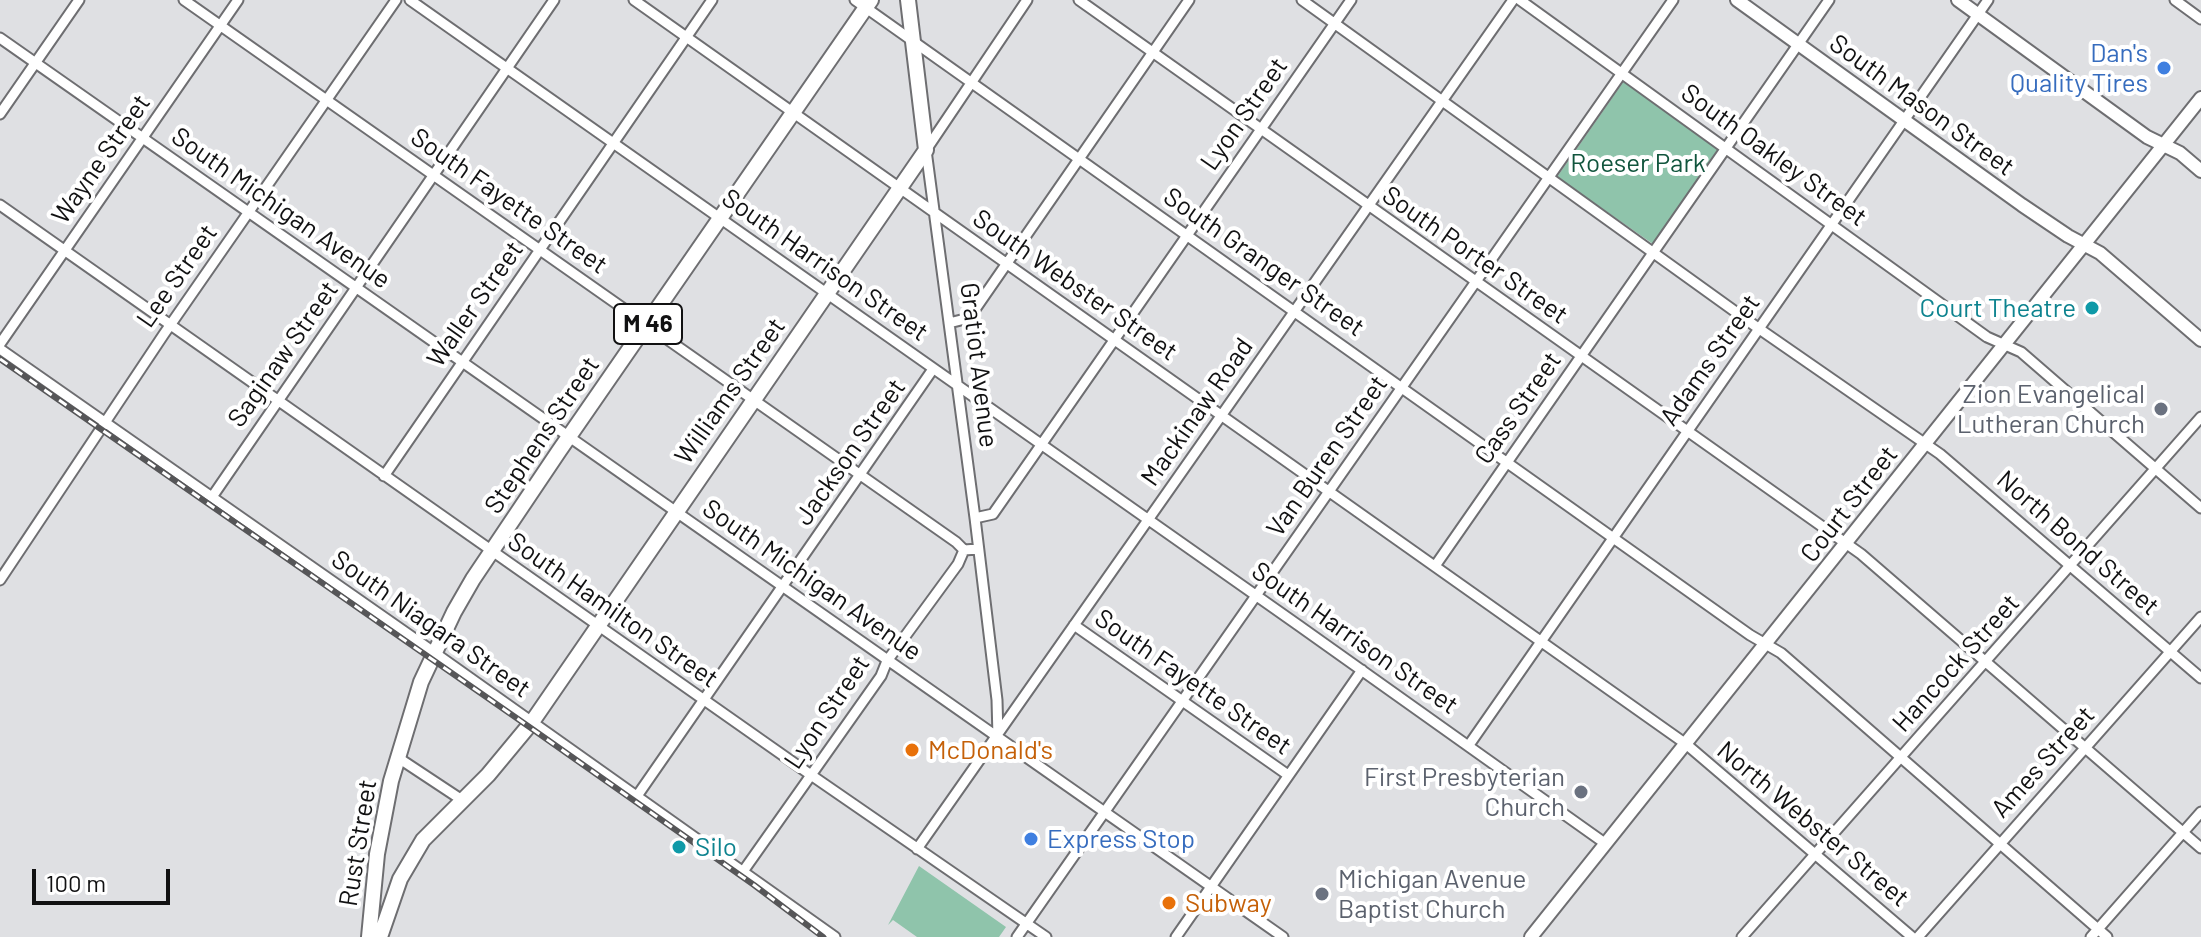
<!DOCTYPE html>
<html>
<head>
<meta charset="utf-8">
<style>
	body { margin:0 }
	#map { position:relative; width:2201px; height:937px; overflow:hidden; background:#dfe0e3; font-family:Barlow,sans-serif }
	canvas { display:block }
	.scale { position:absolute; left:32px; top:869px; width:138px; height:36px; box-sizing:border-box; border:4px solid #111112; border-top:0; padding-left:10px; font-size:24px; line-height:28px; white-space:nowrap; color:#111112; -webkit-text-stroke:6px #fff; paint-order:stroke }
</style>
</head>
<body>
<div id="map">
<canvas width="2201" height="937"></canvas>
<div class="scale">100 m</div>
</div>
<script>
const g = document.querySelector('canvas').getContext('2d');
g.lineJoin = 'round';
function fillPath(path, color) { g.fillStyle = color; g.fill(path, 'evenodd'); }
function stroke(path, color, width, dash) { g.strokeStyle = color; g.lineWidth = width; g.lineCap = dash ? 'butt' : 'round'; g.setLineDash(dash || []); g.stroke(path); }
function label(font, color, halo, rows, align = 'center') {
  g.font = font + ' Barlow,sans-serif'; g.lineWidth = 8; g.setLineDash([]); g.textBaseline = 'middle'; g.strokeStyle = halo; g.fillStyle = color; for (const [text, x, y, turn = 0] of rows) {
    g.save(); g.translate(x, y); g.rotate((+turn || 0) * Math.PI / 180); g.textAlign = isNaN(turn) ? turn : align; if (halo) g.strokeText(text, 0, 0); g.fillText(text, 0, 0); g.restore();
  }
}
fillPath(new Path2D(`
	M 1624,81 L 1718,149 L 1653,244 L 1557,177 Z
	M 919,866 L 1006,927 L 999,937 L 917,937 L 893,920 L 888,925 Z`), '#8fc4ab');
const minor = new Path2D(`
	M 184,0 L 956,542 L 964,550
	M 410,0 L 1298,625 L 1606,844
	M 634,0 L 1686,744 L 1912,937
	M 855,0 L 1750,635 L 1781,653 L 2107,937
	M 1079,0 L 1861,554 L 2201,848
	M 1302,0 L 1758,328 L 1940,454 L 2201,678
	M 1520,0 L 1987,337 L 2021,352 L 2201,508
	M 2175,0 L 2201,19
	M 0,38 L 1283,937
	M 0,114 L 79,0
	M 0,205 L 811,775 L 1046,937
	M 949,323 L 969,318 L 1189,0
	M 0,344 L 238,0
	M 0,349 L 425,646 L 835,937
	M 384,476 L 712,0
	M 212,497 L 554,0
	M 975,518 L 993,514 L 1351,0
	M 1435,566 L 1829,0
	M 0,580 L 164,334 L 396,0
	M 1074,625 L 1288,775
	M 998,737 L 997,700 L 975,518 L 926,150 L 1027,0
	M 1469,745 L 1988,0
	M 397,757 L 462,800
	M 637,796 L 933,369
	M 917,849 L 1513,0
	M 744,870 L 881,676 L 887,661 L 958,564 L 964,550 L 978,549
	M 1017,937 L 1673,0
	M 1176,937 L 1362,670
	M 1742,937 L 2201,417
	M 1918,937 L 2201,617
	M 2091,937 L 2201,812`);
const major = new Path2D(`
	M 1737,0 L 2022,205 L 2068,236 L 2100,253 L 2201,340
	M 1958,0 L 2147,137 L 2180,153 L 2201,171
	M 1531,937 L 2201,98`);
const highway = new Path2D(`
	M 369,937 L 377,854 L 391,781 L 421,682 L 454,612 L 473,579 L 559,451 L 871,0
	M 380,937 L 400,879 L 423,840 L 488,775 L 532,722 L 926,150 L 908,0`);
stroke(minor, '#6e6e71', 13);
stroke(major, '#6e6e71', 16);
stroke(highway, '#6e6e71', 18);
stroke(minor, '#fff', 9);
stroke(major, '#fff', 12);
stroke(highway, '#fff', 14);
const rail = new Path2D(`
	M 0,359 L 528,726 L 754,885 L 823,937`);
stroke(rail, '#565658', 6);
stroke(rail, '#fff', 3, [9]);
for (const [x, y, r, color] of [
	[2164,68,8,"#3f7fe0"],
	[2092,308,8,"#0f9aa8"],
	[2161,409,8,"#6b7280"],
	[912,750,8,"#e8710a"],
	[1581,792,8,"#6b7280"],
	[1031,839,8,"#3f7fe0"],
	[679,847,8,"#0f9aa8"],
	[1322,894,8,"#6b7280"],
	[1169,903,8,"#e8710a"]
]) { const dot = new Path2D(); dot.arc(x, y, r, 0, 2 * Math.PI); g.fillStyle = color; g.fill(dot); stroke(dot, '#fff', 3); }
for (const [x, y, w] of [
	[648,324,68]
]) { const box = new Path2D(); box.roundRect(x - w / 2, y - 20, w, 40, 6); g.fillStyle = '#fff'; g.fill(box); stroke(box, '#111112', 2); }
label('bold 24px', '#111112', null, [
	["M 46",648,324]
]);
label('26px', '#366cbe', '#fff', [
	["Dan's",2148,53],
	["Quality Tires",2148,83],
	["Express Stop",1047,839,"left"]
], 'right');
label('26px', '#111112', '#fff', [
	["South Mason Street",1922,105,36],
	["Lyon Street",1244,114,-55],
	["South Oakley Street",1774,155,36],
	["Wayne Street",101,159,-55],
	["South Fayette Street",509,201,35],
	["South Michigan Avenue",281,208,35],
	["South Porter Street",1475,255,35],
	["South Granger Street",1264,262,35],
	["South Harrison Street",825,265,35],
	["Lee Street",177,276,-55],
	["South Webster Street",1075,285,35],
	["Waller Street",475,304,-55],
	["Saginaw Street",283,354,-55],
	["Adams Street",1710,360,-55],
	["Gratiot Avenue",979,365,83],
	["Williams Street",730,391,-55],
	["Cass Street",1518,408,-55],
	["Mackinaw Road",1197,412,-55],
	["Stephens Street",542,435,-56],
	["Jackson Street",850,452,-55],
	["Van Buren Street",1327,456,-55],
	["Court Street",1849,504,-52],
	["North Bond Street",2078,543,41],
	["South Michigan Avenue",812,580,35],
	["South Hamilton Street",613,610,35],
	["South Niagara Street",431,624,35],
	["South Harrison Street",1355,638,35],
	["Hancock Street",1956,663,-48],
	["South Fayette Street",1193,682,35],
	["Lyon Street",827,712,-56],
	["Ames Street",2043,762,-48],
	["North Webster Street",1813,824,40],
	["Rust Street",358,843,-81]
]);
label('26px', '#11553d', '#fff', [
	["Roeser Park",1638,163]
]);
label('26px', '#0d838f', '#fff', [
	["Court Theatre",2076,308],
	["Silo",695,847,"left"]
], 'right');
label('26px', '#5b616d', '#fff', [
	["Zion Evangelical",2145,394],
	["Lutheran Church",2145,424],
	["First Presbyterian",1565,777],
	["Church",1565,807],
	["Michigan Avenue",1338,879,"left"],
	["Baptist Church",1338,909,"left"]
], 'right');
label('26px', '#c56008', '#fff', [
	["McDonald's",928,750],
	["Subway",1185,903]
], 'left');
</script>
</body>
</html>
